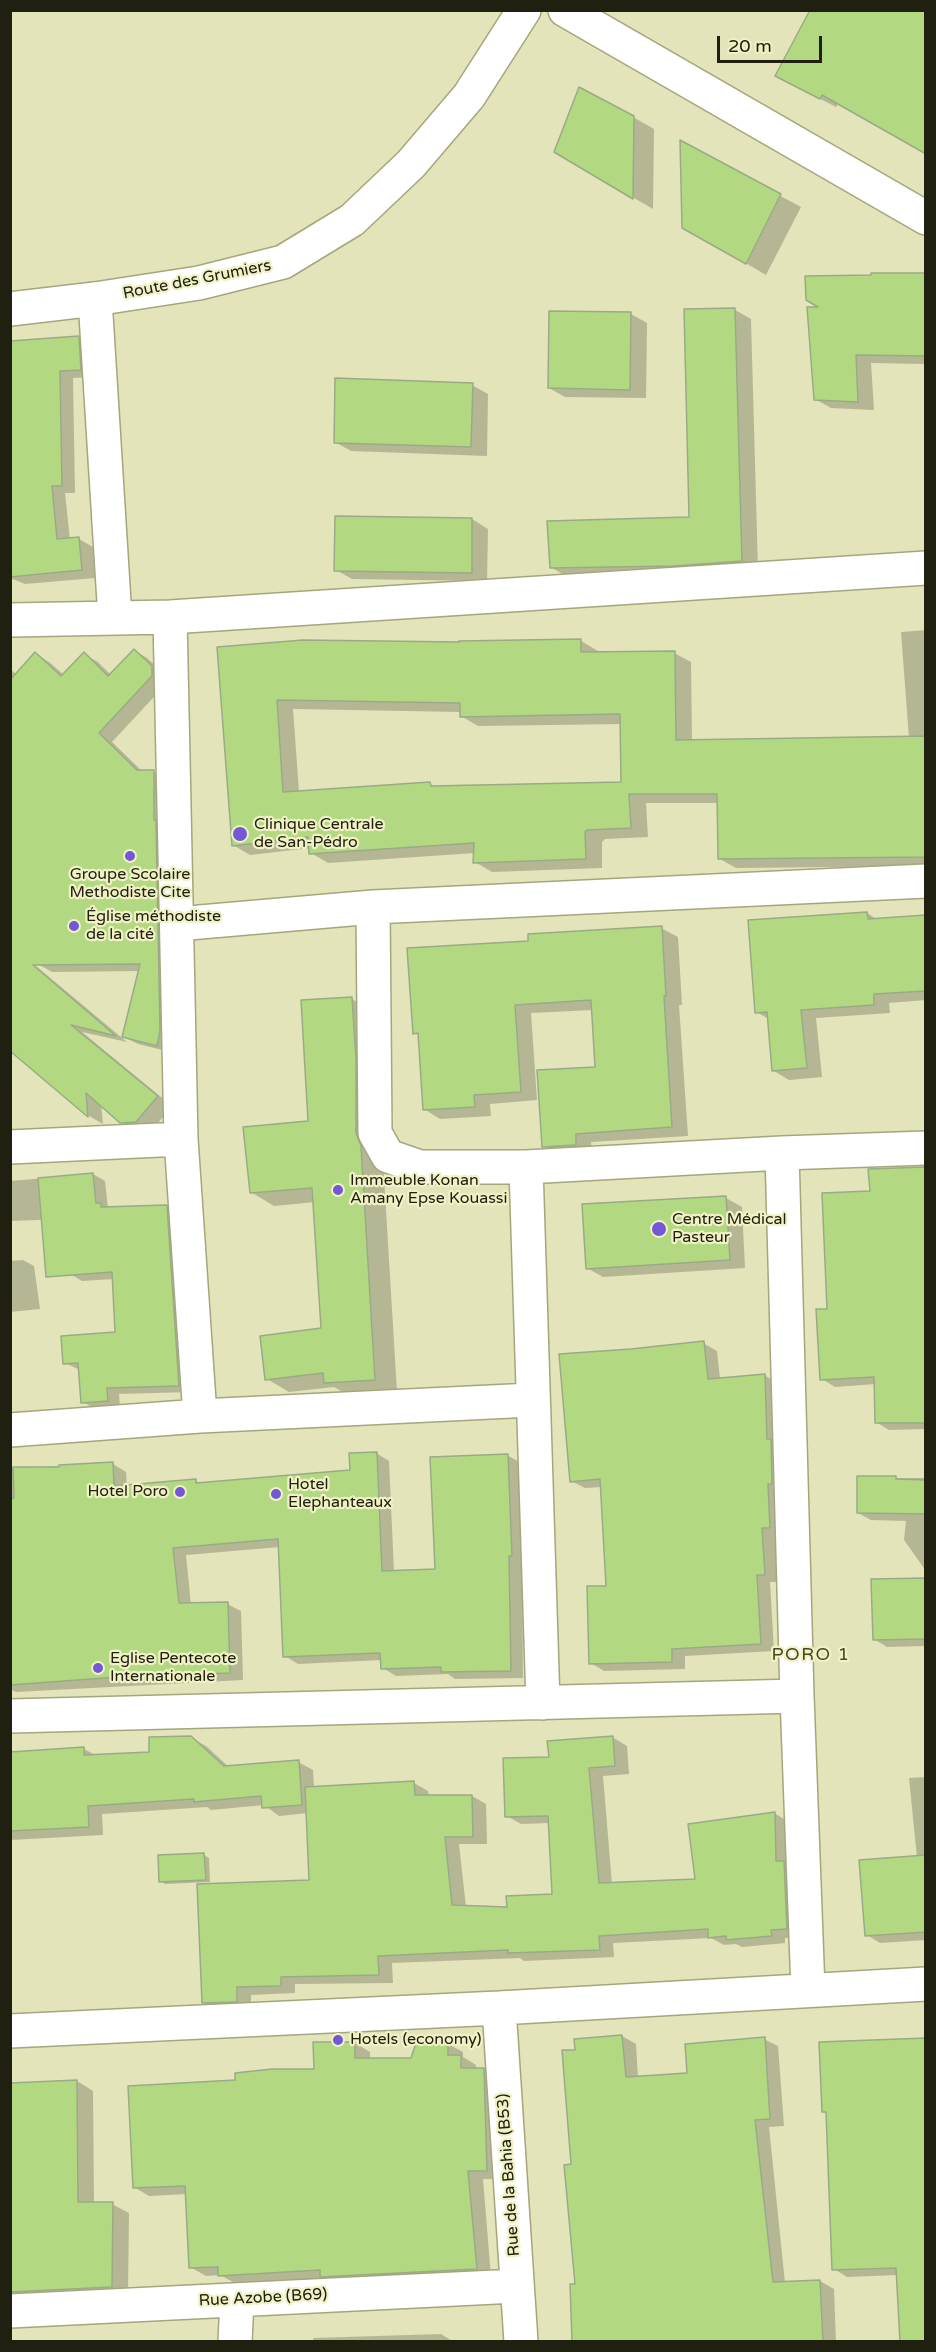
<!DOCTYPE html>
<html>
<head>
<meta charset="utf-8">
<style>
	body { margin:0 }
	#map { position:relative; width:936px; height:2352px; overflow:hidden; background:#e3e4b9; font-family:"Varela Round",sans-serif }
	canvas { display:block }
	.frame { position:absolute; inset:0; border:12px solid #202010; pointer-events:none }
	.scale { position:absolute; left:717px; top:36px; width:105px; height:27px; box-sizing:border-box; border:3px solid #202010; border-top:0; padding-left:8px; font-size:18px; line-height:21px; white-space:nowrap; color:#202010; -webkit-text-stroke:4px #f0f1c5; paint-order:stroke }
</style>
</head>
<body>
<div id="map">
<canvas width="936" height="2352"></canvas>
<div class="frame"></div>
<div class="scale">20 m</div>
</div>
<script>
const g = document.querySelector('canvas').getContext('2d');
g.lineJoin = 'round';
function fillPath(path, color) { g.fillStyle = color; g.fill(path, 'evenodd'); }
function stroke(path, color, width, dash) { g.strokeStyle = color; g.lineWidth = width; g.lineCap = dash ? 'butt' : 'round'; g.setLineDash(dash || []); g.stroke(path); }
function label(font, color, halo, rows, align = 'center') {
  g.font = font + ' "Varela Round",sans-serif'; g.lineWidth = 4.5; g.setLineDash([]); g.textBaseline = 'middle'; g.strokeStyle = halo; g.fillStyle = color; for (const [text, x, y, turn = 0] of rows) {
    g.save(); g.translate(x, y); g.rotate((+turn || 0) * Math.PI / 180); g.textAlign = isNaN(turn) ? turn : align; if (halo) g.strokeText(text, 0, 0); g.fillText(text, 0, 0); g.restore();
  }
}
fillPath(new Path2D(`
	M 812,10 L 839,103 L 836,107 L 793,85 Z
	M 633,117 L 654,129 L 653,209 L 555,152 Z
	M 682,143 L 801,207 L 766,275 L 684,227 Z
	M 926,274 L 926,364 L 871,363 L 874,410 L 831,408 L 815,399 L 823,308 Z
	M 735,310 L 751,319 L 758,570 L 567,577 L 551,567 L 691,519 Z
	M 631,314 L 647,323 L 646,398 L 565,397 L 549,388 Z
	M 78,337 L 92,345 L 94,377 L 73,378 L 75,493 L 65,493 L 70,540 L 79,539 L 93,547 L 95,578 L 25,584 L 10,578 L 10,343 Z
	M 472,385 L 488,394 L 487,456 L 351,451 L 335,442 Z
	M 472,519 L 488,529 L 487,581 L 352,579 L 336,570 Z
	M 926,630 L 926,866 L 736,868 L 720,859 L 718,803 L 646,803 L 648,837 L 605,839 L 602,842 L 602,868 L 492,872 L 475,862 L 475,853 L 328,863 L 311,853 L 310,848 L 250,855 L 233,845 L 219,648 L 581,641 L 598,651 L 598,653 L 674,653 L 691,662 L 692,741 L 909,738 L 901,632 ZM 293,709 L 461,712 L 461,716 L 478,726 L 622,724 L 623,783 L 435,787 L 430,784 L 299,792 Z
	M 134,650 L 147,658 L 166,675 L 166,684 L 112,742 L 143,772 L 154,772 L 168,780 L 170,1052 L 138,1044 L 124,1037 L 139,971 L 52,972 L 38,964 L 10,936 L 10,669 L 17,675 L 36,654 L 49,662 L 64,675 L 84,654 L 98,662 L 111,675 Z
	M 867,913 L 878,920 L 926,916 L 926,1000 L 889,1003 L 890,1013 L 816,1018 L 822,1077 L 789,1080 L 774,1071 L 769,1019 L 756,1012 Z
	M 661,928 L 678,937 L 682,1005 L 679,1005 L 688,1136 L 591,1142 L 592,1154 L 560,1156 L 544,1146 L 597,1068 L 593,1010 L 531,1013 L 537,1100 L 490,1104 L 491,1116 L 440,1119 L 424,1109 L 420,1036 L 415,1033 L 530,942 Z
	M 24,956 L 127,1042 L 82,1032 L 172,1106 L 152,1130 L 137,1131 L 121,1122 L 101,1104 L 103,1124 L 89,1116 L 10,1049 Z
	M 352,999 L 374,1012 L 397,1392 L 348,1395 L 334,1387 L 289,1392 L 267,1379 L 322,1329 L 315,1202 L 274,1206 L 251,1192 L 310,1123 Z
	M 926,1168 L 926,1429 L 889,1430 L 876,1422 L 876,1384 L 835,1387 L 822,1379 L 829,1310 L 872,1192 Z
	M 93,1174 L 105,1181 L 108,1209 L 166,1206 L 179,1213 L 191,1392 L 119,1394 L 120,1407 L 95,1409 L 83,1402 L 80,1370 L 65,1363 L 117,1334 L 114,1279 L 82,1281 L 70,1274 L 67,1219 L 10,1221 L 10,1181 Z
	M 726,1198 L 742,1207 L 745,1268 L 603,1277 L 587,1268 Z
	M 23,1260 L 34,1266 L 40,1309 L 10,1312 L 10,1261 Z
	M 703,1343 L 717,1351 L 720,1379 L 764,1375 L 778,1383 L 783,1535 L 776,1535 L 778,1582 L 770,1582 L 774,1651 L 685,1656 L 685,1669 L 604,1671 L 591,1663 L 608,1587 L 602,1487 L 585,1488 L 571,1481 Z
	M 376,1453 L 389,1461 L 394,1572 L 436,1570 L 507,1455 L 521,1463 L 525,1563 L 522,1563 L 523,1678 L 455,1679 L 448,1674 L 396,1676 L 383,1668 L 382,1660 L 298,1664 L 285,1656 L 280,1547 L 186,1555 L 191,1605 L 227,1604 L 241,1611 L 243,1680 L 16,1692 L 10,1689 L 10,1468 L 113,1464 L 126,1472 L 127,1486 L 195,1480 L 201,1484 L 351,1472 Z
	M 859,1478 L 926,1478 L 926,1571 L 904,1540 L 906,1521 L 871,1520 L 858,1513 Z
	M 926,1579 L 926,1646 L 887,1647 L 874,1639 Z
	M 612,1737 L 627,1746 L 629,1774 L 603,1776 L 612,1884 L 696,1880 L 774,1813 L 789,1822 L 801,1937 L 785,1938 L 785,1943 L 742,1947 L 736,1944 L 724,1945 L 711,1938 L 613,1943 L 614,1957 L 524,1961 L 520,1958 L 392,1963 L 393,1983 L 295,1984 L 295,1993 L 251,1995 L 251,2009 L 218,2011 L 204,2002 L 310,1881 L 308,1813 L 279,1816 L 264,1805 L 211,1810 L 207,1807 L 102,1814 L 103,1835 L 10,1840 L 10,1753 L 84,1749 L 97,1756 L 150,1754 L 191,1738 L 206,1746 L 229,1767 L 298,1762 L 313,1770 L 314,1788 L 414,1783 L 428,1791 L 429,1797 L 472,1796 L 486,1804 L 487,1844 L 459,1844 L 466,1907 L 508,1908 L 554,1896 L 550,1823 L 521,1824 L 507,1816 L 550,1758 Z
	M 926,1777 L 926,1940 L 880,1943 L 867,1935 L 917,1858 L 909,1778 Z
	M 204,1855 L 209,1858 L 210,1882 L 165,1884 L 160,1881 Z
	M 622,2036 L 636,2044 L 638,2078 L 689,2075 L 764,2039 L 778,2046 L 784,2126 L 769,2127 L 785,2283 L 820,2281 L 834,2289 L 836,2342 L 573,2342 L 577,2285 L 572,2165 L 576,2051 Z
	M 926,2040 L 898,2275 L 847,2277 L 834,2269 L 827,2113 L 823,2111 Z
	M 355,2043 L 370,2052 L 370,2059 L 412,2059 L 448,2044 L 463,2052 L 463,2057 L 476,2065 L 476,2069 L 484,2069 L 499,2078 L 502,2179 L 483,2179 L 491,2277 L 337,2285 L 327,2279 L 235,2283 L 220,2275 L 206,2276 L 190,2267 L 187,2194 L 149,2196 L 134,2187 L 237,2082 L 315,2071 Z
	M 77,2081 L 93,2091 L 94,2204 L 112,2204 L 129,2213 L 128,2296 L 10,2301 L 10,2084 Z
	M 441,2334 L 454,2342 L 314,2342 L 313,2338 Z`), '#0003');
const building = new Path2D(`
	M 810,10 L 926,10 L 926,154 L 822,95 L 820,99 L 775,76 Z
	M 579,87 L 634,116 L 633,199 L 554,152 Z
	M 680,140 L 781,194 L 746,264 L 682,228 Z
	M 871,273 L 926,273 L 926,356 L 856,355 L 858,402 L 814,400 L 807,307 L 818,307 L 806,300 L 805,276 L 871,275 Z
	M 735,308 L 742,561 L 674,566 L 550,568 L 547,521 L 689,517 L 684,309 Z
	M 549,311 L 631,312 L 630,390 L 548,388 Z
	M 79,336 L 81,370 L 60,371 L 62,486 L 52,486 L 57,539 L 79,537 L 82,570 L 10,577 L 10,341 Z
	M 335,378 L 473,383 L 471,447 L 334,443 Z
	M 335,516 L 472,518 L 472,573 L 334,571 Z
	M 581,639 L 581,652 L 675,651 L 676,740 L 926,736 L 926,857 L 718,859 L 717,794 L 629,794 L 631,828 L 587,830 L 585,832 L 586,859 L 473,863 L 474,843 L 309,854 L 308,837 L 232,846 L 217,647 L 303,640 L 459,642 L 459,641 ZM 277,700 L 460,703 L 460,717 L 620,714 L 621,782 L 431,786 L 430,782 L 283,792 Z
	M 134,649 L 152,666 L 152,676 L 99,733 L 137,770 L 154,770 L 154,820 L 156,820 L 160,1031 L 157,1046 L 122,1037 L 140,964 L 33,965 L 116,1036 L 71,1025 L 158,1096 L 136,1122 L 120,1123 L 86,1093 L 88,1117 L 10,1051 L 10,680 L 35,652 L 61,676 L 84,652 L 108,676 Z
	M 867,912 L 868,919 L 926,915 L 926,991 L 874,994 L 874,1005 L 801,1010 L 807,1068 L 772,1071 L 767,1012 L 755,1013 L 748,920 Z
	M 662,926 L 666,996 L 664,996 L 672,1127 L 576,1134 L 576,1145 L 542,1147 L 537,1070 L 595,1067 L 591,1000 L 515,1005 L 521,1092 L 474,1095 L 475,1107 L 423,1110 L 418,1033 L 413,1034 L 407,948 L 528,941 L 528,934 Z
	M 352,997 L 356,1059 L 356,1133 L 361,1146 L 375,1380 L 324,1383 L 323,1373 L 265,1380 L 260,1336 L 321,1328 L 312,1188 L 250,1193 L 243,1127 L 308,1121 L 301,1000 Z
	M 926,1167 L 926,1423 L 875,1423 L 874,1377 L 820,1380 L 816,1309 L 827,1309 L 822,1193 L 870,1191 L 868,1169 Z
	M 93,1173 L 96,1203 L 101,1203 L 101,1207 L 167,1205 L 179,1386 L 107,1388 L 108,1401 L 81,1403 L 78,1363 L 63,1364 L 61,1336 L 115,1332 L 112,1272 L 46,1277 L 38,1178 Z
	M 726,1196 L 730,1260 L 586,1269 L 582,1204 Z
	M 704,1341 L 708,1379 L 765,1374 L 767,1439 L 771,1439 L 772,1484 L 768,1484 L 770,1528 L 762,1528 L 765,1575 L 757,1575 L 761,1644 L 672,1649 L 672,1662 L 589,1664 L 587,1586 L 606,1586 L 600,1479 L 570,1482 L 559,1354 L 631,1349 Z
	M 377,1452 L 382,1571 L 435,1569 L 430,1457 L 508,1454 L 512,1556 L 509,1556 L 511,1671 L 441,1672 L 441,1667 L 381,1669 L 380,1653 L 283,1657 L 278,1539 L 173,1548 L 179,1603 L 228,1602 L 230,1673 L 131,1676 L 10,1685 L 10,1499 L 14,1498 L 13,1467 L 59,1467 L 59,1465 L 113,1462 L 114,1486 L 196,1479 L 196,1483 L 350,1470 L 349,1453 Z
	M 857,1476 L 896,1476 L 896,1479 L 926,1480 L 926,1514 L 857,1513 Z
	M 926,1578 L 926,1639 L 873,1640 L 871,1579 Z
	M 191,1736 L 224,1766 L 299,1760 L 302,1805 L 262,1808 L 261,1796 L 194,1802 L 194,1799 L 88,1806 L 89,1827 L 10,1831 L 10,1752 L 84,1747 L 84,1755 L 149,1752 L 149,1737 Z
	M 613,1736 L 615,1766 L 589,1768 L 599,1883 L 695,1879 L 688,1824 L 775,1812 L 776,1861 L 784,1861 L 787,1929 L 771,1930 L 772,1936 L 726,1940 L 726,1936 L 708,1938 L 708,1929 L 599,1936 L 600,1950 L 508,1953 L 508,1950 L 378,1956 L 379,1975 L 281,1977 L 281,1986 L 237,1987 L 237,2002 L 202,2003 L 197,1884 L 309,1880 L 305,1787 L 414,1781 L 415,1795 L 472,1795 L 473,1837 L 445,1837 L 452,1905 L 507,1907 L 506,1896 L 552,1894 L 548,1816 L 505,1817 L 503,1758 L 549,1757 L 547,1741 Z
	M 204,1853 L 206,1880 L 159,1882 L 158,1855 Z
	M 926,1855 L 926,1932 L 865,1936 L 859,1860 Z
	M 622,2035 L 626,2077 L 687,2073 L 685,2044 L 765,2037 L 770,2119 L 755,2120 L 773,2282 L 820,2280 L 823,2342 L 572,2342 L 570,2284 L 575,2284 L 564,2165 L 571,2164 L 562,2050 L 575,2050 L 574,2039 Z
	M 926,2038 L 926,2342 L 900,2342 L 896,2268 L 832,2270 L 826,2112 L 822,2112 L 819,2042 Z
	M 313,2042 L 355,2042 L 355,2058 L 411,2058 L 416,2043 L 448,2042 L 448,2055 L 461,2055 L 461,2068 L 484,2068 L 487,2171 L 468,2171 L 477,2269 L 320,2277 L 320,2270 L 218,2276 L 218,2267 L 189,2268 L 185,2186 L 133,2188 L 128,2086 L 235,2080 L 235,2073 L 272,2069 L 314,2069 Z
	M 77,2080 L 78,2202 L 113,2202 L 112,2287 L 10,2292 L 10,2083 Z`);
fillPath(building, '#b2d981');
stroke(building, '#99ab86', 1.5);
const minor = new Path2D(`
	M 565,10 L 926,218
	M 95,299 L 115,618
	M 170,617 L 181,1139 L 200,1416
	M 10,620 L 170,617 L 926,568
	M 373,907 L 375,1133 L 388,1156 L 420,1167 L 526,1167 L 782,1153 L 926,1148
	M 177,924 L 373,907 L 926,881
	M 10,1147 L 181,1139
	M 782,1153 L 797,1696 L 808,1990
	M 526,1167 L 543,1703
	M 10,1430 L 200,1416 L 532,1400
	M 10,1716 L 797,1696
	M 499,2008 L 521,2342
	M 10,2031 L 499,2008 L 926,1984
	M 10,2311 L 516,2286
	M 235,2342 L 237,2300`);
const major = new Path2D(`
	M 10,309 L 95,299 L 199,283 L 283,262 L 352,220 L 411,164 L 469,96 L 524,10`);
stroke(minor, '#a5a67c', 36);
stroke(major, '#a5a67c', 36);
stroke(minor, '#fff', 33);
stroke(major, '#fff', 33);
for (const [x, y, r, color] of [
	[240,834,8,"#7259d3"],
	[130,856,6,"#7259d3"],
	[74,926,6,"#7259d3"],
	[338,1190,6,"#7259d3"],
	[659,1229,8,"#7259d3"],
	[180,1492,6,"#7259d3"],
	[276,1494,6,"#7259d3"],
	[98,1668,6,"#7259d3"],
	[338,2040,6,"#7259d3"]
]) { const dot = new Path2D(); dot.arc(x, y, r, 0, 2 * Math.PI); g.fillStyle = color; g.fill(dot); stroke(dot, '#f0f1c5', 2); }
label('16px', '#202010', '#f0f1c5', [
	["Route des Grumiers",197,280,-11],
	["Rue de la Bahia (B53)",509,2175,-94],
	["Rue Azobe (B69)",263,2298,-3]
]);
label('16px', '#202010', '#f0f1c5', [
	["Clinique Centrale",254,825],
	["de San-Pédro",254,843],
	["Groupe Scolaire",130,875,"center"],
	["Methodiste Cite",130,893,"center"],
	["Église méthodiste",86,917],
	["de la cité",86,935],
	["Immeuble Konan",350,1181],
	["Amany Epse Kouassi",350,1199],
	["Centre Médical",672,1220],
	["Pasteur",672,1238],
	["Hotel",288,1485],
	["Elephanteaux",288,1503],
	["Hotel Poro",168,1492,"right"],
	["Eglise Pentecote",110,1659],
	["Internationale",110,1677],
	["Hotels (economy)",350,2040]
], 'left');
g.letterSpacing = '1.5px';
label('18px', '#474721', '#f0f1c5', [
	["PORO 1",811,1655]
]);
g.letterSpacing = '0px';
</script>
</body>
</html>
